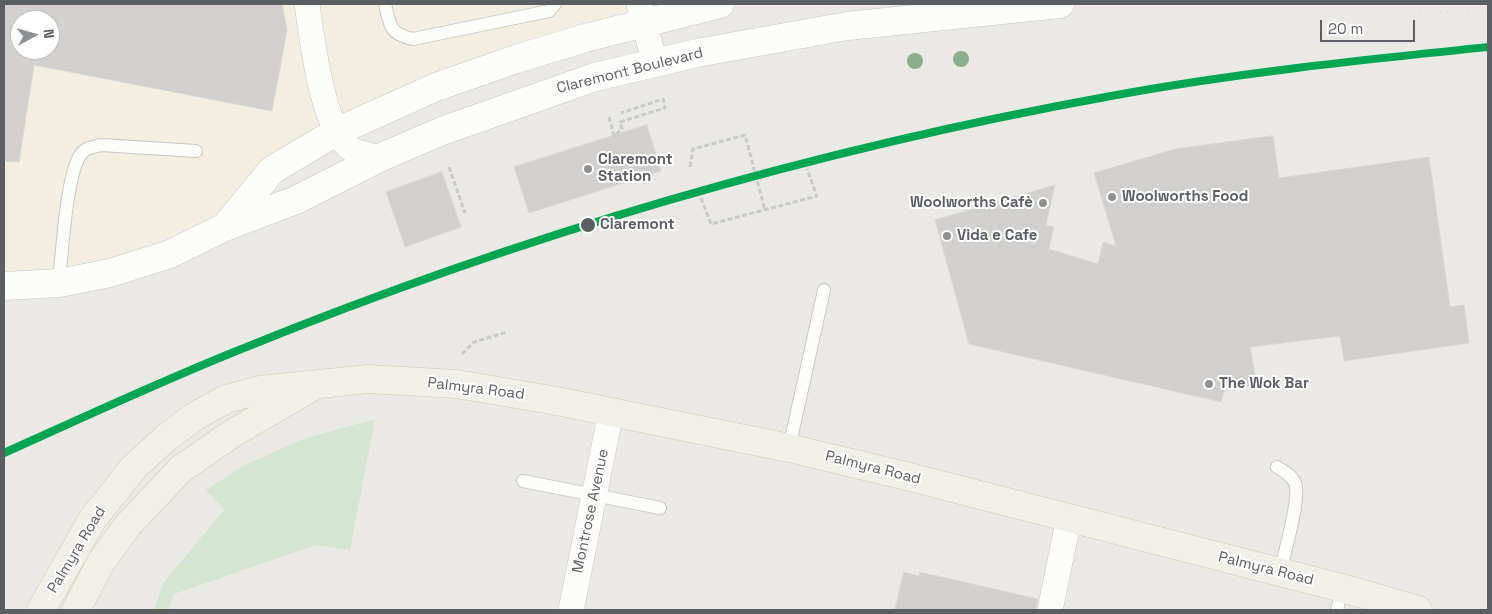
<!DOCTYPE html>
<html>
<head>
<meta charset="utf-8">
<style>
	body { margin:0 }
	#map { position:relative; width:1492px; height:614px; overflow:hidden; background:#eae9e5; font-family:"Space Grotesk",sans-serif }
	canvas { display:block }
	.frame { position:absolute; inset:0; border:5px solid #5b5e62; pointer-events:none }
	.north { position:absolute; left:10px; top:10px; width:50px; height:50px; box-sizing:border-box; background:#fff; border:1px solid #bdbfc0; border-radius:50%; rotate:84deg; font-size:14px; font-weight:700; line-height:20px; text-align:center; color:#5b5e62 }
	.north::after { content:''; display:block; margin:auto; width:18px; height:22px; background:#8d8f90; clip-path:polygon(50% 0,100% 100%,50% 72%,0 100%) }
	.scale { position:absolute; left:1320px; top:20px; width:95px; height:22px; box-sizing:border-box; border:2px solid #5b5e62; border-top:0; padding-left:6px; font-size:15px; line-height:18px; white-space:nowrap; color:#5b5e62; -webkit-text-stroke:4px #fff; paint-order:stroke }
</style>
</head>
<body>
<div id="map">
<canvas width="1492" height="614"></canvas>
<div class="frame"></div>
<div class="north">N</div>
<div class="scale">20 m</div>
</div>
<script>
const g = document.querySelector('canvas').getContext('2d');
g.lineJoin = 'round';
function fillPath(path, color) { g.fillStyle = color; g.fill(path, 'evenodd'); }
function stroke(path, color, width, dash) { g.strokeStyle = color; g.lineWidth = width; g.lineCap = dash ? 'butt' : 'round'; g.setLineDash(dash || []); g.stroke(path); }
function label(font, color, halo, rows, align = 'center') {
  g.font = font + ' "Space Grotesk",sans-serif'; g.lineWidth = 4; g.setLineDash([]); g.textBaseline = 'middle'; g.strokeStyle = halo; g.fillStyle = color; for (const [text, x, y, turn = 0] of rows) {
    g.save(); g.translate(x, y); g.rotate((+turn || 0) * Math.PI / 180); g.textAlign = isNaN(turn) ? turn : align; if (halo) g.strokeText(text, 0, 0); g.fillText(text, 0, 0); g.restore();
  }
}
fillPath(new Path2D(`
	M 4,4 L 720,4 L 336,132 L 225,227 L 170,254 L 4,286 ZM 20,20 L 50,20 L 50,50 L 20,50 Z`), '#f3eedf');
fillPath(new Path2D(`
	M 375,419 L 350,550 L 316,545 L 174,594 L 168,610 L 154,610 L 164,582 L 224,510 L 206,490 L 245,465 L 303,439 Z`), '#d4e5d2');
const building = new Path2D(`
	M 4,4 L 282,4 L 287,30 L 272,111 L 34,65 L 19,162 L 4,161 ZM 20,20 L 50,20 L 50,50 L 20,50 Z
	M 647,125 L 661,171 L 529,213 L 514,167 Z
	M 1273,136 L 1279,178 L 1429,157 L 1450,307 L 1464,305 L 1469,343 L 1344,361 L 1340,336 L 1250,347 L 1257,385 L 1224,391 L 1221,402 L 969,344 L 935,220 L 1055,185 L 1046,225 L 1054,227 L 1049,249 L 1098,264 L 1103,242 L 1116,246 L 1094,173 L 1175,149 Z
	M 442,172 L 461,227 L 405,247 L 386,192 Z
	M 904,572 L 919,576 L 920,572 L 1038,599 L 1036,610 L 895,610 Z`);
fillPath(building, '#d1d0ce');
stroke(building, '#d9d8d4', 1);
const lane = new Path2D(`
	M 385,4 C 390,25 389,34 413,39 L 549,11 L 555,4
	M 59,283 C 62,253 66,181 79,157 C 84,148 91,147 101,145 L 196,151
	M 789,448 L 824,290
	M 1277,467 C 1283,471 1292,475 1295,483 C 1301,498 1284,554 1280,572
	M 523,481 L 660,508
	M 1337,610 L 1342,588`);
const street = new Path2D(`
	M 307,4 C 312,38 322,128 350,148 C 357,154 371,155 379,158
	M 639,4 L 655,63
	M 571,610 L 611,412
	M 1050,610 L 1069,518`);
const secondary = new Path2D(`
	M 225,227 L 272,170 L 336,132 L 436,87 L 516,59 L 585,38 L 720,4
	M 4,286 L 59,283 L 110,273 L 170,254 L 225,227 L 296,200 L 379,158 L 442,131 L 595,77 L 697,53 L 847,26 L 1060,4`);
const primary = new Path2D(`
	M 41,610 L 92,520 L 134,467 L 166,438 L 194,417 L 226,399 L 260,390 L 368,379 L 457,384 L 557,401 L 789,448 L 906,476 L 1342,588 L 1418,610
	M 76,610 L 101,562 L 128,525 L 181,469 L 233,433 L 309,389`);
stroke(lane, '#c7c7c7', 14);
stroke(street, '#c7c7c7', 26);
stroke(secondary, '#c7c7c6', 29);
stroke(primary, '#cfc9b5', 29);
stroke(new Path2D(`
	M 609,117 L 614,136 L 622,129 L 620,122 L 665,108 L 663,99 L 621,113
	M 449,167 L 465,213
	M 690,167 L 693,149 L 745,135 L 765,210
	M 701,198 L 711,224 L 817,196 L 807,169
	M 462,354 L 474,342 L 507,332`), '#c8cbc9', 3, [5, 2.5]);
stroke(lane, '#fcfcfb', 12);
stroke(street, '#fcfcfb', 25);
stroke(secondary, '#fcfcfb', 28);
stroke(primary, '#f1f0e8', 28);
stroke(new Path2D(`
	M 1419,14 L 1488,8`), '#e2e1e1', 4, [1, 6]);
stroke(new Path2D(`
	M 4,453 C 82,418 159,382 239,350 C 519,236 812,150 1111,96 C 1235,73 1362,60 1488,47`), '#00a651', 8);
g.fillStyle = '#8bae8b';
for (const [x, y] of [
	[961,59],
	[915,61]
]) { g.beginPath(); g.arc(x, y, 8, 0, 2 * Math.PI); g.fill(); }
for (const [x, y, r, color] of [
	[588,169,5,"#8d8f90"],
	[1112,197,5,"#8d8f90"],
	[1043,203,5,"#8d8f90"],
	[588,225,8,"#5b5e62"],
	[947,236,5,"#8d8f90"],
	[1209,384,5,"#8d8f90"]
]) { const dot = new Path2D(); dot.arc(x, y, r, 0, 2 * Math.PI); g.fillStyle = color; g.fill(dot); stroke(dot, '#fff', 2); }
label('15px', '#5b5e62', '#fff', [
	["Claremont Boulevard",630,71,-14],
	["Palmyra Road",476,389,7],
	["Palmyra Road",873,468,14],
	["Montrose Avenue",591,511,-78],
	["Palmyra Road",77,550,-59],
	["Palmyra Road",1266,569,14]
]);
label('bold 15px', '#5b5e62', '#fff', [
	["Claremont",598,160],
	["Station",598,177],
	["Woolworths Food",1122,197],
	["Woolworths Cafè",1033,203,"right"],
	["Vida e Cafe",957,236],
	["The Wok Bar",1219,384]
], 'left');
label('bold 15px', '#5b5e62', '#fff', [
	["Claremont",600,225]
], 'left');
</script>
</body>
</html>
